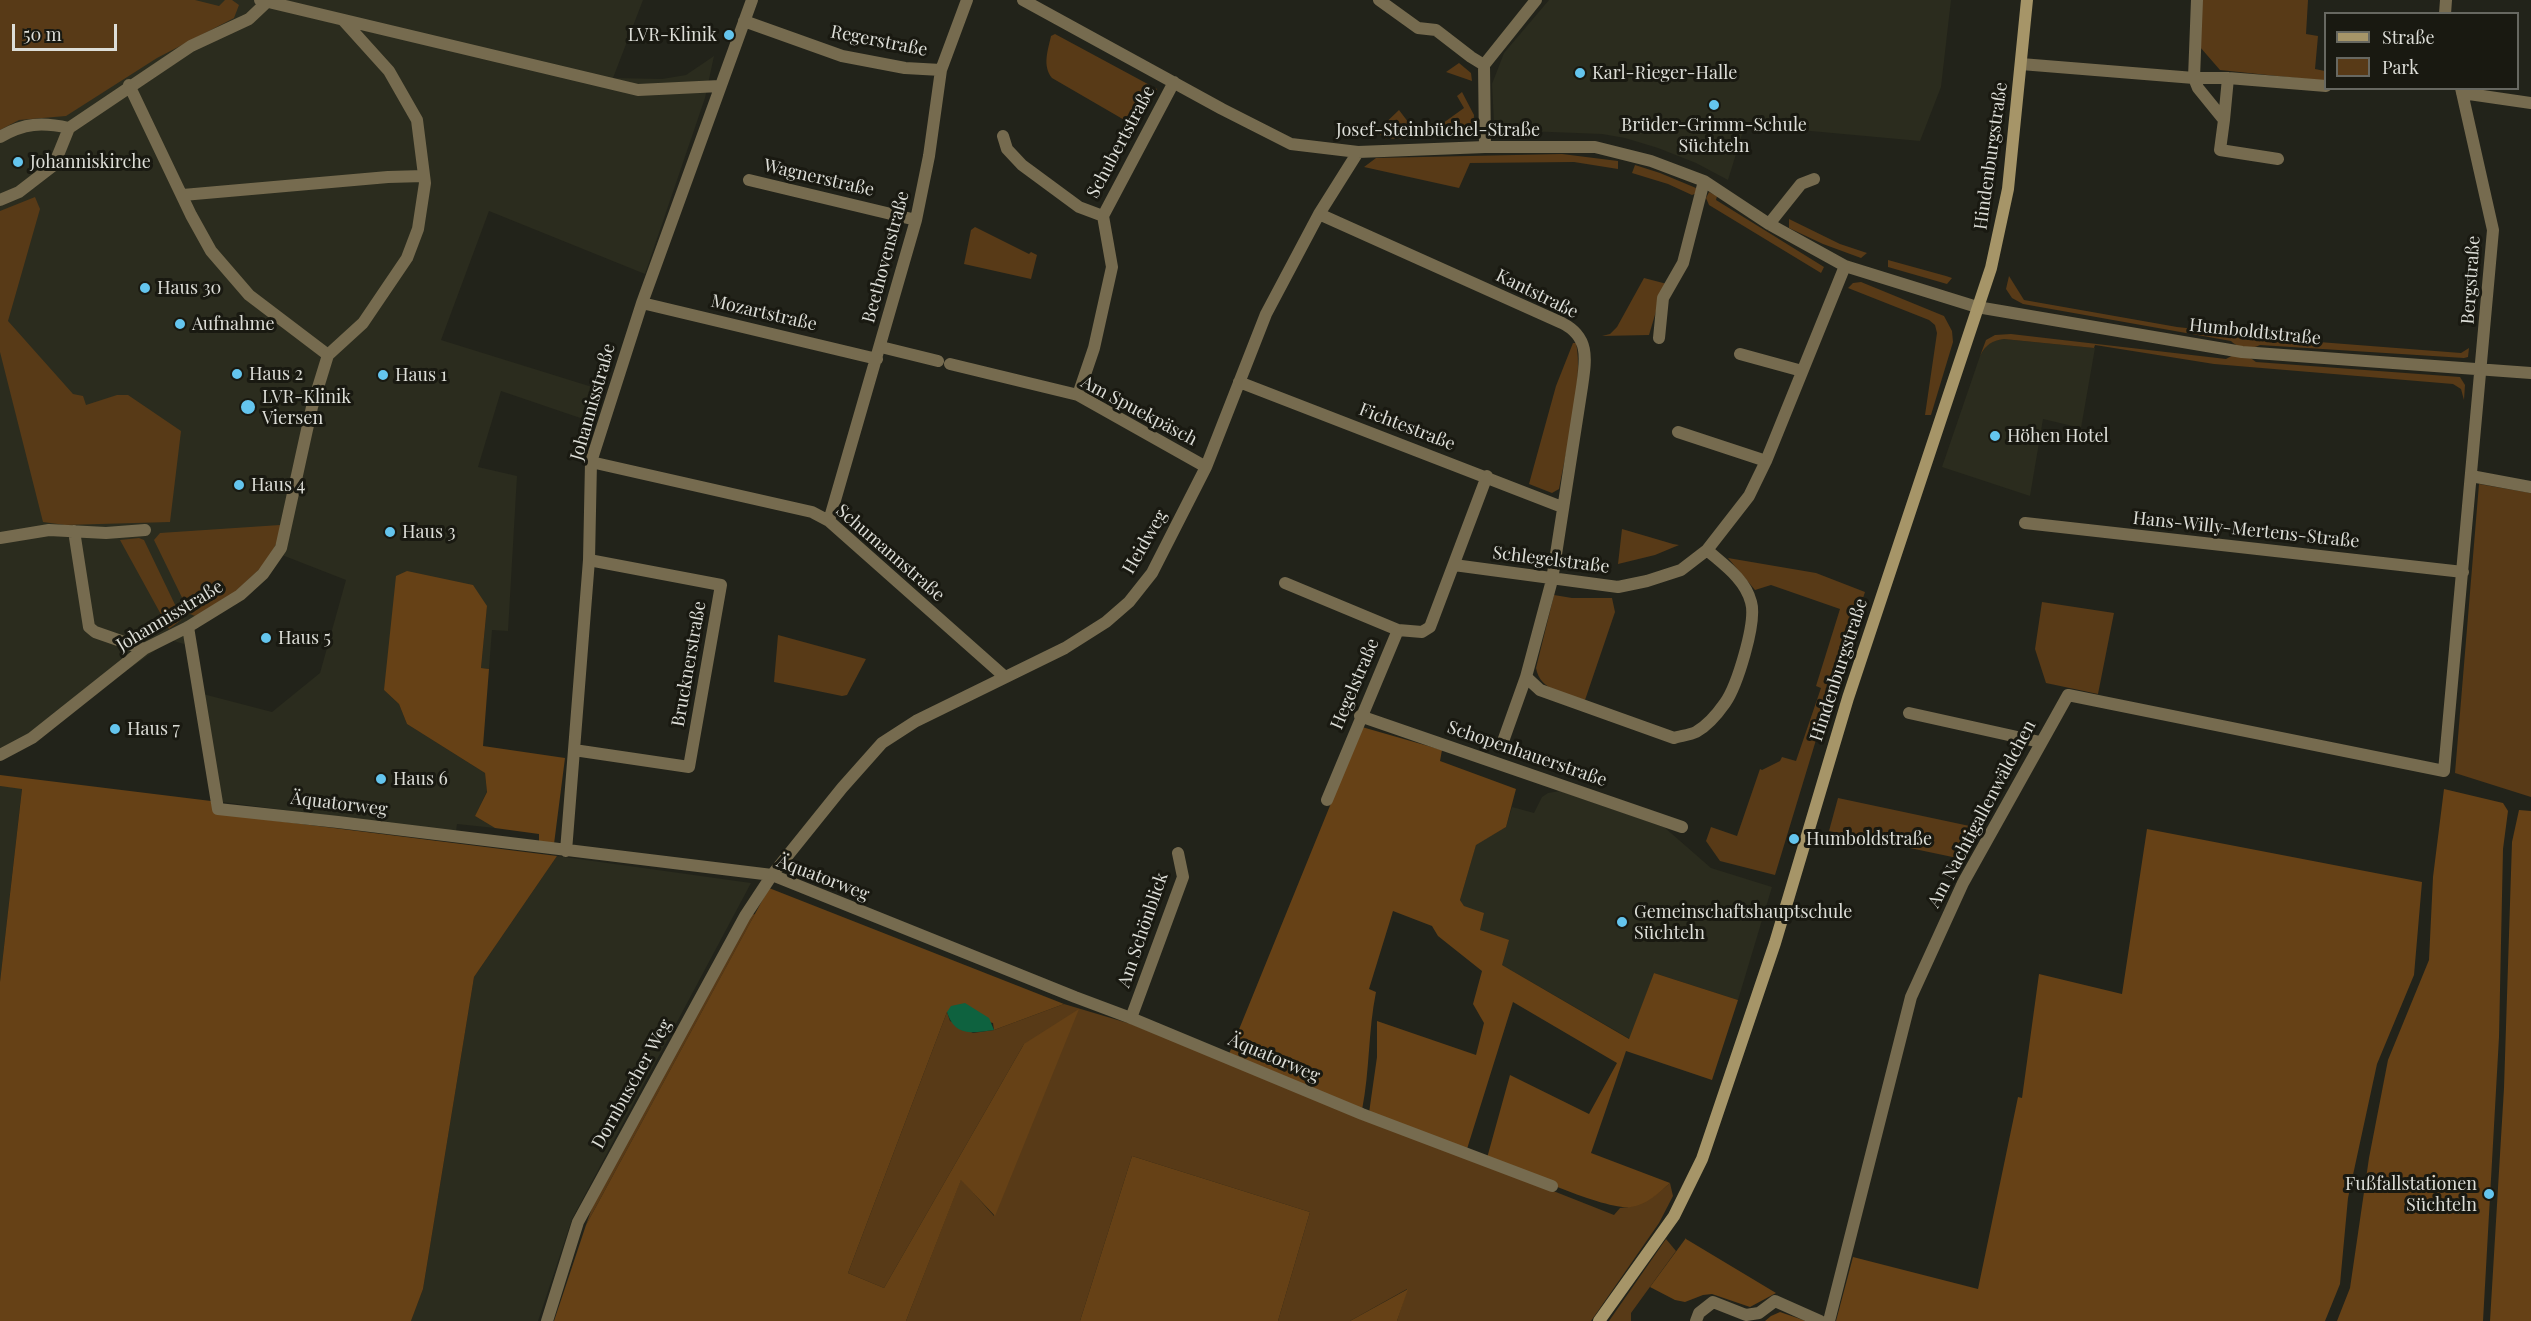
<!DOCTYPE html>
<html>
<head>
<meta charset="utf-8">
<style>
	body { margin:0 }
	#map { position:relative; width:2531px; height:1321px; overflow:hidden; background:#22231a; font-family:"Playfair Display",serif }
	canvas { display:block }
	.legend { position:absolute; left:2324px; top:12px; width:195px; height:78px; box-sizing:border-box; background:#191911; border:2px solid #676861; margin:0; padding:8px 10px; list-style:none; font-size:18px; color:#ddded8 }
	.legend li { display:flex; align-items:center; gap:12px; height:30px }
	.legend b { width:30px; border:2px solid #676861 }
	.scale { position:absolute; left:12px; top:24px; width:105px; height:27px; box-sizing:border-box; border:3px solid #ddded8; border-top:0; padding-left:8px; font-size:18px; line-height:21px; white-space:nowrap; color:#ddded8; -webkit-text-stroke:4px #191911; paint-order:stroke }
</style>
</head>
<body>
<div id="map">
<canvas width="2531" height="1321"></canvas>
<ul class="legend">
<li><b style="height:8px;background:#a69568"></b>Straße</li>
<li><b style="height:16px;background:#583a17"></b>Park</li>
</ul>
<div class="scale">50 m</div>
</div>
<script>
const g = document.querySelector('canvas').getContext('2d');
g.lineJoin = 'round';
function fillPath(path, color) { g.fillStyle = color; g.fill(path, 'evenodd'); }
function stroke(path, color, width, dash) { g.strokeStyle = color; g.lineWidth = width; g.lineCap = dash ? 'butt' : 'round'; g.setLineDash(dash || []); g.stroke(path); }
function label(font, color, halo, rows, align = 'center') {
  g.font = font + ' "Playfair Display",serif'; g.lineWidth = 6; g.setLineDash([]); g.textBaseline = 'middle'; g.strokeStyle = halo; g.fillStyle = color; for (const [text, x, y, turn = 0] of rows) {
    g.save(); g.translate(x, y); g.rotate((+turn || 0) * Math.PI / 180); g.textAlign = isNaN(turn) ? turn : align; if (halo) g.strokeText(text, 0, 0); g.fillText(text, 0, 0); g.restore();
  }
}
fillPath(new Path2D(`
	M 0,0 L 643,0 L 613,78 L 662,79 L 686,75 L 714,56 L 705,98 L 645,274 L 489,211 L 441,340 L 605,391 L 595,423 L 501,391 L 478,467 L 517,476 L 508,631 L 492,630 L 489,669 L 481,668 L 487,606 L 384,690 L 399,704 L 407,724 L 485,773 L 487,791 L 475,816 L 495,828 L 457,824 L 456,832 L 222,802 L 203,694 L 272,712 L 320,673 L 346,580 L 282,555 L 195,629 L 193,637 L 184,644 L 170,640 L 0,760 Z
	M 1549,0 L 1951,0 L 1941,87 L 1920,141 L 1745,125 L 1728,180 L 1696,163 L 1658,148 L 1625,138 L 1602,134 L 1500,130 L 1494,123 L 1492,84 L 1504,53 Z
	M 2004,339 L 2095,348 L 2081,428 L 2043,419 L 2030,496 L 1942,467 L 1980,356 L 1986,346 L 1993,341 Z
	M 0,786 L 22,788 L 0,982 Z
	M 1560,791 L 1664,827 L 1711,868 L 1772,887 L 1738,1000 L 1654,973 L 1630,1039 L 1502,965 L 1460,900 L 1476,844 L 1506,827 L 1512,807 L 1534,813 L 1542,797 L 1548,793 Z
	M 557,856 L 751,883 L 572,1219 L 538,1321 L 411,1321 L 423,1289 L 474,977 Z`), '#2b2c1e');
fillPath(new Path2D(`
	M 0,0 L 195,0 L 219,6 L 225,0 L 232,0 L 239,5 L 234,18 L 157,58 L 66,116 L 19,120 L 0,130 Z
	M 2202,0 L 2308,0 L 2306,34 L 2318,36 L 2315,69 L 2325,71 L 2325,81 L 2220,70 L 2200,47 Z
	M 1055,34 L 1157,89 L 1138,123 L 1133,125 L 1052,78 C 1042,66 1048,50 1051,36 Z
	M 1459,63 L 1471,73 L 1472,81 L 1446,72 Z
	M 1462,92 L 1474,115 L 1473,133 L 1470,136 L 1384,139 L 1377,131 L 1399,110 L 1421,139 L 1464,108 L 1457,96 Z
	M 1562,154 L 1618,161 L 1618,169 L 1574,162 L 1470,163 L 1459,188 L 1364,167 L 1376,158 Z
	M 1635,165 L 1660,173 L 1696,188 L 1699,185 L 1697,193 L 1692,195 L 1668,184 L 1632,173 Z
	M 1709,192 L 1717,196 L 1716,200 L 1824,267 L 1821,273 L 1709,205 L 1706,198 Z
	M 35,197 L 40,209 L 8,321 L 73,394 L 83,396 L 86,405 L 117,395 L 128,395 L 181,431 L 170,522 L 65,525 L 43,522 L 0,352 L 0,211 Z
	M 1789,219 L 1840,244 L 1867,253 L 1861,258 L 1823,244 L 1789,228 Z
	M 975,227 L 1029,254 L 1031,252 L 1037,255 L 1031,279 L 964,264 L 971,230 Z
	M 1888,260 L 1946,276 L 1952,278 L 1947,284 L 1888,267 Z
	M 2009,276 L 2024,300 L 2177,327 L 2306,341 L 2461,353 L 2469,348 L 2468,357 L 2464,358 L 2260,345 C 2251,350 2239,349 2231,341 L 2023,304 L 2012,298 L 2006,289 Z
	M 1644,278 L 1667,284 L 1660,298 L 1649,335 L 1602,336 L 1610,334 L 1617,327 Z
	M 1861,282 L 1944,316 L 1952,331 L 1953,342 L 1931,415 L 1925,415 L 1937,333 L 1935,325 L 1929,320 L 1848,288 L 1853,283 Z
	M 2011,334 L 2226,359 C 2236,352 2247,354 2256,362 L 2460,377 L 2465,385 L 2464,400 L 2461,389 L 2453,384 L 2214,364 L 2095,345 L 2094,348 L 2004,339 C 1992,341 1986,344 1980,356 L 1986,340 L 1995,335 Z
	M 1573,343 L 1576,343 C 1584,378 1566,452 1559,489 L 1552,493 L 1529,484 L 1556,386 Z
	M 2479,484 L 2531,493 L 2531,797 L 2455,773 Z
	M 280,525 L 283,530 L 267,562 L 235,592 L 195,616 L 190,614 L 154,540 L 160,533 Z
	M 1622,529 L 1673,544 L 1679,545 L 1655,555 L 1618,564 Z
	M 139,538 L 144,540 L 179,613 L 181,620 L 169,629 L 120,540 Z
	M 1728,558 L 1816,573 L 1865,592 L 1857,616 L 1850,628 L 1775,875 L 1720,861 L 1706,841 L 1711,827 L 1737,836 L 1760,769 L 1762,770 L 1780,761 L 1782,757 L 1796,761 L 1821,688 L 1816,686 L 1840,609 L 1771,585 L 1755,590 Z
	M 1554,595 L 1572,598 L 1612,598 L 1615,612 L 1585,700 C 1565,693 1540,691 1536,668 Z
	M 2042,602 L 2114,613 L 2098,694 L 2046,683 L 2035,649 Z
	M 778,635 L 866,659 L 847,695 L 842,696 L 774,682 Z
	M 1838,798 L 1979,828 L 1962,859 L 1829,831 Z
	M 755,914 L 586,1225 L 595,1199 L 749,915 Z
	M 1064,1004 L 1131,1024 L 1614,1215 L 1620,1208 C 1640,1207 1656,1196 1670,1183 L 1673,1196 L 1659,1223 L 1591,1321 L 1397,1321 L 1407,1289 L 1350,1321 L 1278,1321 L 1310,1212 L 1132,1156 L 1080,1321 L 906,1321 L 961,1179 L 994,1216 L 1024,1044 L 884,1288 L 848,1273 L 947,1012 L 950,1021 L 973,1033 L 994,1030 Z
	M 1666,1239 L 1676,1251 L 1631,1313 L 1631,1321 L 1609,1321 Z`), '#583a17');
fillPath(new Path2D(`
	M 407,571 L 473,585 L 487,606 L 481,668 L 489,669 L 483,746 L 565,758 L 554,844 L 539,842 L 539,834 L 495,828 L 475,816 L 487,792 L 485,773 L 407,724 L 399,704 L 384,690 L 396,576 Z
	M 1362,727 L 1442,750 L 1440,761 L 1516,789 L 1506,827 L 1476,845 L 1460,900 L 1464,906 L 1484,913 L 1480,930 L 1509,940 L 1502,965 L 1629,1039 L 1654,973 L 1738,1000 L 1712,1080 L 1626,1051 L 1591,1153 L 1670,1183 C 1659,1193 1646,1205 1631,1207 C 1606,1211 1515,1169 1487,1158 L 1510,1075 L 1589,1114 L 1617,1063 L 1513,1002 L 1467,1149 L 1369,1113 L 1377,1057 L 1377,1021 L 1476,1055 L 1484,1023 L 1473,1004 L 1482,971 L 1438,936 L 1432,926 L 1393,911 L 1369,989 L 1376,992 C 1368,1031 1370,1070 1362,1110 L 1229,1054 Z
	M 0,775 L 211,801 L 214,813 L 557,856 L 474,977 L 423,1289 L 411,1321 L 0,1321 L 0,982 L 22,789 L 0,786 Z
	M 2444,789 L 2503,803 L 2508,811 L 2503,849 L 2499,1037 L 2483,1321 L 2337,1321 L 2350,1288 L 2369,1158 L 2388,1060 L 2429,960 L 2433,877 Z
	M 2519,810 L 2531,811 L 2531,1321 L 2490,1321 L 2504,1088 L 2512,842 Z
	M 2147,829 L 2422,882 L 2414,975 L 2377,1064 L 2348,1198 L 2340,1284 L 2325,1321 L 1836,1321 L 1853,1257 L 1978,1289 L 2018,1097 L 2022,1098 L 2039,974 L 2122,994 Z
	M 769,888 L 1064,1004 L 994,1030 L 993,1023 L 947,1012 L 848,1273 L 884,1288 L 1024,1044 L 1079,1009 L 995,1216 L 961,1180 L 906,1321 L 554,1321 L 586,1225 Z
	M 1132,1156 L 1310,1212 L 1278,1321 L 1080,1321 Z
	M 1686,1238 L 1686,1239 L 1776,1293 L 1750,1307 L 1712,1294 L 1703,1295 L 1685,1302 L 1675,1300 L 1650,1287 Z
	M 1408,1289 L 1397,1321 L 1350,1321 Z
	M 1780,1312 L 1806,1321 L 1765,1321 L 1771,1316 Z`), '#664116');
fillPath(new Path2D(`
	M 965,1003 L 989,1018 L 994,1030 C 972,1033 955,1037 947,1012 L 951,1006 Z`), '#0e623f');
stroke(new Path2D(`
	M 260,0 L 638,90 L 720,86
	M 1023,0 L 1222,109 L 1291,144 L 1358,152 L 1485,147 L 1595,147 L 1651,161 L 1704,181 L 1769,224 L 1845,266 L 1977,307 L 2242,352 L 2531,373
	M 1379,0 L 1418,28 L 1436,30 L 1471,57 L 1484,65
	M 2197,0 L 2194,78 L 2228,78 L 2326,86
	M 2445,14 L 2446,0
	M 744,21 L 842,56 L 905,68 L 941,70
	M 2021,64 L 2194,78 L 2198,88 L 2224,120 L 2220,150 L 2278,159
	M 129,85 L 191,215 L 211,251 L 249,295 L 328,355
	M 2462,93 L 2531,103
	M 2224,120 L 2228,78
	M 1003,136 L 1007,149 L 1022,165 L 1079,207 L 1103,216
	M 0,137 C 24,123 42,122 69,128
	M 1485,147 L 1484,65 L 1536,0
	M 749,180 L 916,220
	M 183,195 L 388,177 L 424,176
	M 0,200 L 19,192 L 54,165 L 69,128 L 191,46 L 249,19 L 267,2
	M 1319,214 L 1562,323 C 1590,337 1586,359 1582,387 L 1552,580 L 1526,677 L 1540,690 L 1674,738 C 1680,736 1690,735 1696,732 C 1707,726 1718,713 1725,703 C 1737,686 1757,622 1751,602 C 1745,579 1724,565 1707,550
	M 1769,224 L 1801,184 L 1814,179
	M 642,303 L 877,359
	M 1659,338 L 1663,298 L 1683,263 L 1704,181
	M 881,347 L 938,361
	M 1740,354 L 1802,371
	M 950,364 L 1078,395 L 1206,467
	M 1239,382 L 1562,507
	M 1078,395 L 1094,348 L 1112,267 L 1103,216 L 1174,82
	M 1678,432 L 1766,461
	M 591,462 L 812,512 L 829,521 L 1005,677
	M 2471,476 L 2531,487
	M 829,521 L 916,220 L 929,156 L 941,70 L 967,0
	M 2025,523 L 2463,572
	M 74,531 L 89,627 L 95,632 L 144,649
	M 0,538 L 49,530 L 106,533 L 145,530
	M 1454,565 L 1618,587 L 1647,581 L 1681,570 L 1707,550 L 1749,496 L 1766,461 L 1845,266
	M 1285,583 L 1398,630
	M 188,627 L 218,809 L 338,822 L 772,875 L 1075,997 L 1131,1018 L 1362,1114 L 1552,1186
	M 1909,713 L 2040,742
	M 1360,716 L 1682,827
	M 1501,747 L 1526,677
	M 574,750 L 689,767 L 721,585 L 589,560
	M 0,755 L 32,738 L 144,649 L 188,627 L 240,595 L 263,574 L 281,548 L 312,407 L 328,355 L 363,323 L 407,258 L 418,229 L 425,183 L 417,120 L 389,71 L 343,20
	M 1327,800 L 1398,630 L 1422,632 L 1430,627 L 1487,476
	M 566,851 L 589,560 L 591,462 L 642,303 L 752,0
	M 1131,1018 L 1183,877 L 1178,853
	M 547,1321 L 578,1222 L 745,916 L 772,875 L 842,788 L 882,743 L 916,721 L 1065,648 L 1106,622 L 1129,602 L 1152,573 L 1206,467 L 1266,314 L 1319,214 L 1358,152
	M 1696,1321 L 1699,1313 L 1713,1302 L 1746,1315 L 1759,1313 L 1775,1301 L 1820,1321
	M 1829,1321 L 1911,997 L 1963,883 L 2068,695 L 2444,771 L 2493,230 L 2461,88`), '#766b4f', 12);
stroke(new Path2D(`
	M 1599,1321 L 1674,1216 L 1702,1159 L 1775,943 L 1848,698 L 1991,268 L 2008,189 L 2027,0`), '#a69568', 12);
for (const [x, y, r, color] of [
	[729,35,6,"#64c5ee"],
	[1580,73,6,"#64c5ee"],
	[1714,105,6,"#64c5ee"],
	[18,162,6,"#64c5ee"],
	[145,288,6,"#64c5ee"],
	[180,324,6,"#64c5ee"],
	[237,374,6,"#64c5ee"],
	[383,375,6,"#64c5ee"],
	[248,407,8,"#64c5ee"],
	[1995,436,6,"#64c5ee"],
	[239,485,6,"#64c5ee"],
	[390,532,6,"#64c5ee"],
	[266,638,6,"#64c5ee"],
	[115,729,6,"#64c5ee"],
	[381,779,6,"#64c5ee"],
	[1794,839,6,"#64c5ee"],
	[1622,922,6,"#64c5ee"],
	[2489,1194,6,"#64c5ee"]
]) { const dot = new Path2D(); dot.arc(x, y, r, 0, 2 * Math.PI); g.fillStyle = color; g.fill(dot); stroke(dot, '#191911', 2); }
label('18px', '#ddded8', '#191911', [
	["LVR-Klinik",717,35,"right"],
	["Karl-Rieger-Halle",1592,73],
	["Brüder-Grimm-Schule",1714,125,"center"],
	["Süchteln",1714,146,"center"],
	["Johanniskirche",30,162],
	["Haus 30",157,288],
	["Aufnahme",192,324],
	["Haus 2",249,374],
	["Haus 1",395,375],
	["LVR-Klinik",262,397],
	["Viersen",262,418],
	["Höhen Hotel",2007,436],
	["Haus 4",251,485],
	["Haus 3",402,532],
	["Haus 5",278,638],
	["Haus 7",127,729],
	["Haus 6",393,779],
	["Humboldstraße",1806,839],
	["Gemeinschaftshauptschule",1634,912],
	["Süchteln",1634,933],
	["Fußfallstationen",2477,1184,"right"],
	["Süchteln",2477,1205,"right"]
], 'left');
label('18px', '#ddded8', '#191911', [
	["Regerstraße",879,41,11],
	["Josef-Steinbüchel-Straße",1438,130],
	["Schubertstraße",1121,142,-62],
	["Hindenburgstraße",1991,156,-82],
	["Wagnerstraße",819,178,13],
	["Beethovenstraße",886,257,-75],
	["Bergstraße",2471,280,-86],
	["Kantstraße",1537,294,26],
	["Mozartstraße",764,313,13],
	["Humboldtstraße",2255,332,6],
	["Johannisstraße",593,402,-74],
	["Am Spuekpäsch",1139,411,28],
	["Fichtestraße",1407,427,21],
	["Hans-Willy-Mertens-Straße",2246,530,6],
	["Heidweg",1145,542,-60],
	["Schumannstraße",890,553,41],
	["Schlegelstraße",1551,560,7],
	["Johannisstraße",170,616,-31],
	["Brucknerstraße",689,664,-80],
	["Hindenburgstraße",1839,670,-72],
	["Hegelstraße",1355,684,-67],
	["Schopenhauerstraße",1527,754,19],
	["Äquatorweg",339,804,7],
	["Am Nachtigallenwäldchen",1982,814,-62],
	["Äquatorweg",823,878,21],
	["Am Schönblick",1143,930,-71],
	["Äquatorweg",1274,1058,23],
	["Dornbuscher Weg",632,1084,-61]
]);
</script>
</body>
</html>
